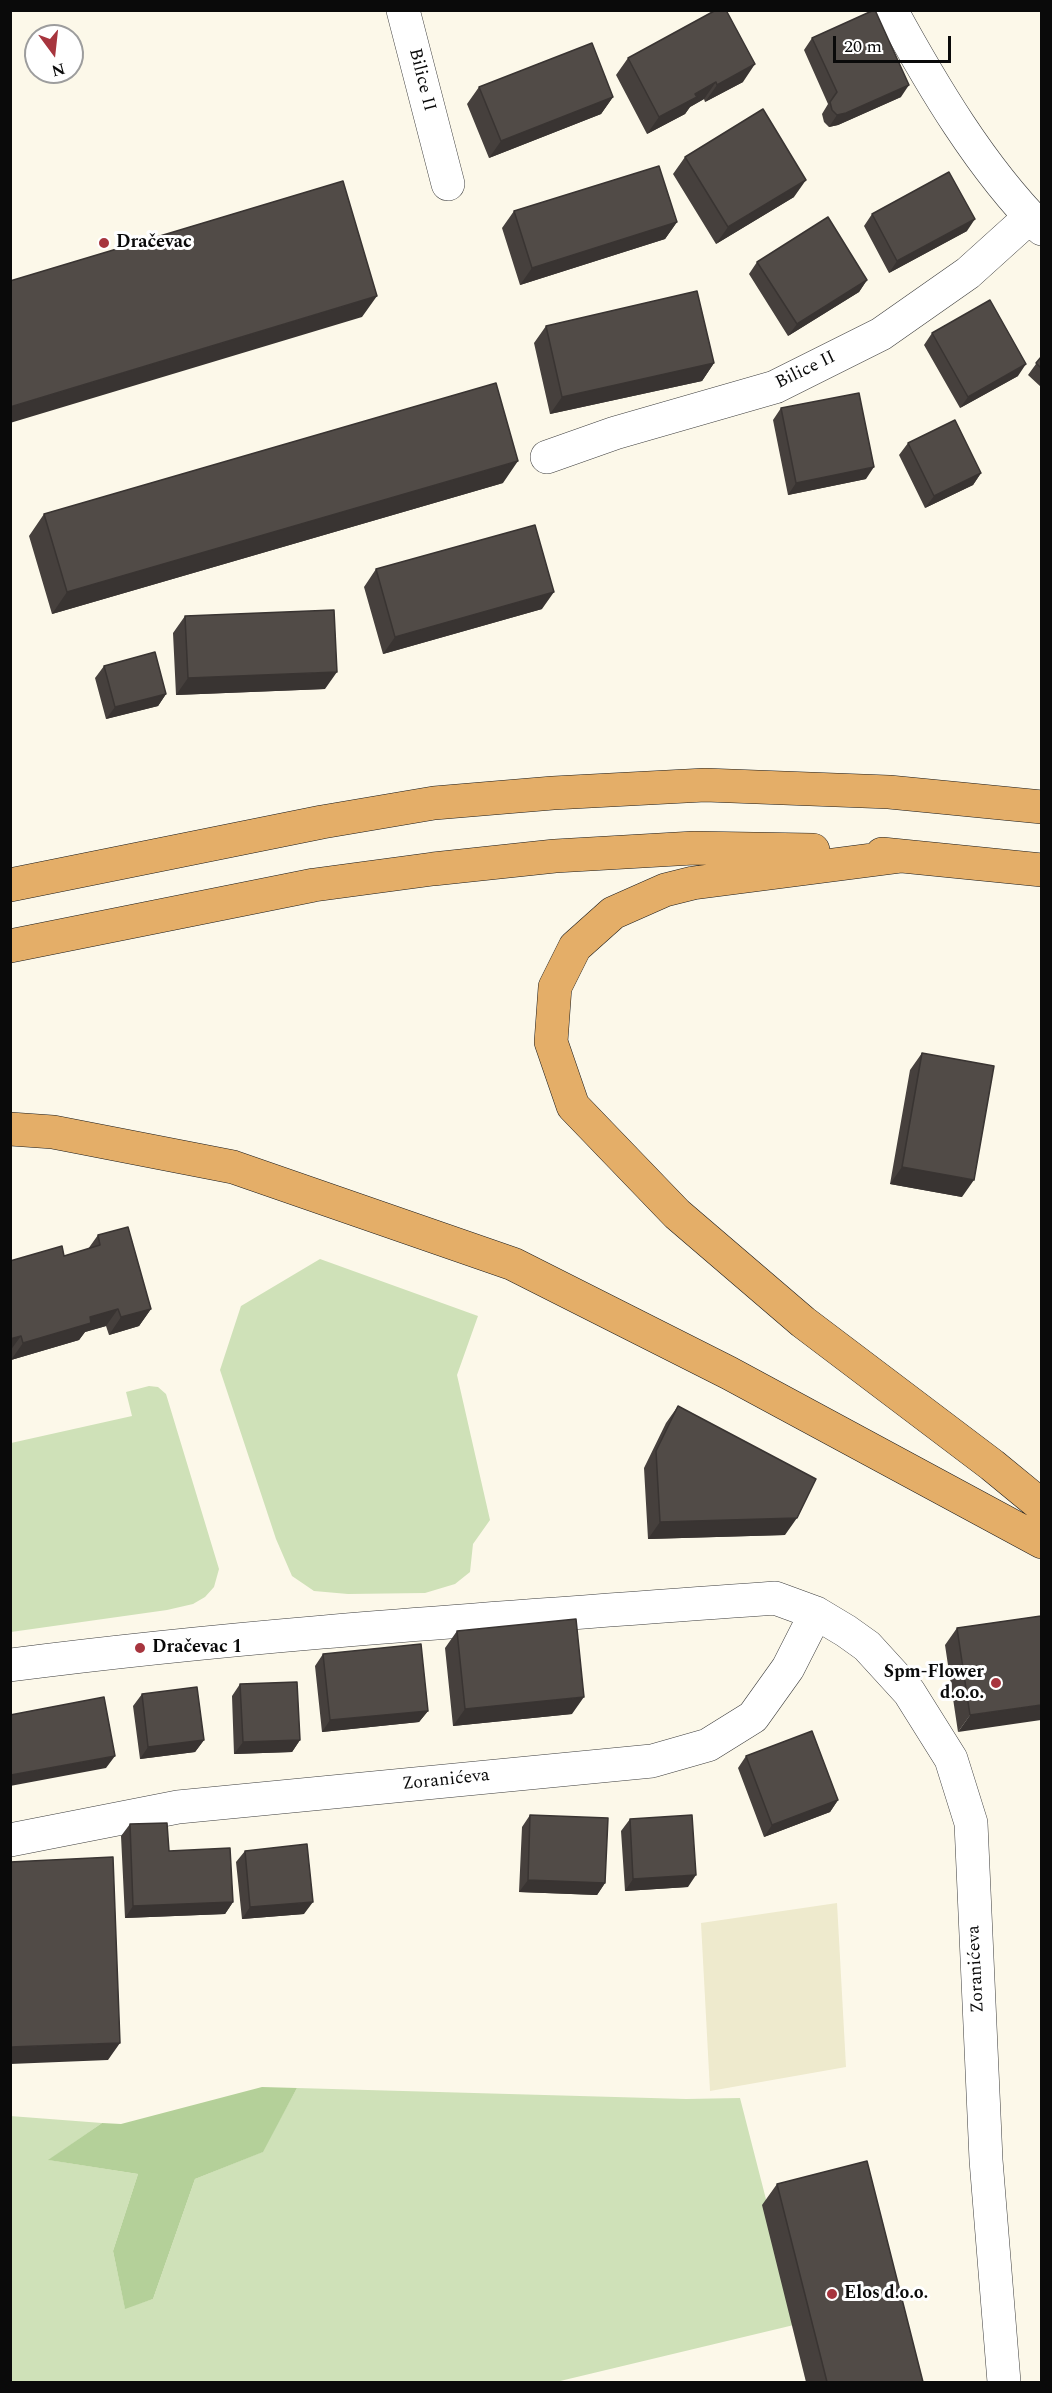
<!DOCTYPE html>
<html>
<head>
<meta charset="utf-8">
<style>
	body { margin:0 }
	#map { position:relative; width:1052px; height:2393px; overflow:hidden; background:#fcf8e9; font-family:Spectral,serif }
	canvas { display:block }
	.frame { position:absolute; inset:0; border:12px solid #0a0a0a; pointer-events:none }
	.north { position:absolute; left:24px; top:24px; width:60px; height:60px; box-sizing:border-box; background:#fff; border:2px solid #9d9d9d; border-radius:50%; rotate:165deg; font-size:16px; font-weight:700; line-height:24px; text-align:center; color:#0a0a0a }
	.north::after { content:''; display:block; margin:auto; width:21px; height:27px; background:#a7353e; clip-path:polygon(50% 0,100% 100%,50% 72%,0 100%) }
	.scale { position:absolute; left:833px; top:36px; width:118px; height:27px; box-sizing:border-box; border:3px solid #0a0a0a; border-top:0; padding-left:8px; font-size:18px; line-height:21px; white-space:nowrap; color:#0a0a0a; -webkit-text-stroke:4px #fff; paint-order:stroke }
</style>
</head>
<body>
<div id="map">
<canvas width="1052" height="2393"></canvas>
<div class="frame"></div>
<div class="north">N</div>
<div class="scale">20 m</div>
</div>
<script>
const g = document.querySelector('canvas').getContext('2d');
g.lineJoin = 'round';
function fillPath(path, color) { g.fillStyle = color; g.fill(path, 'evenodd'); }
function stroke(path, color, width, dash) { g.strokeStyle = color; g.lineWidth = width; g.lineCap = dash ? 'butt' : 'round'; g.setLineDash(dash || []); g.stroke(path); }
function label(font, color, halo, rows, align = 'center') {
  g.font = font + ' Spectral,serif'; g.lineWidth = 6; g.setLineDash([]); g.textBaseline = 'middle'; g.strokeStyle = halo; g.fillStyle = color; for (const [text, x, y, turn = 0] of rows) {
    g.save(); g.translate(x, y); g.rotate((+turn || 0) * Math.PI / 180); g.textAlign = isNaN(turn) ? turn : align; if (halo) g.strokeText(text, 0, 0); g.fillText(text, 0, 0); g.restore();
  }
}
fillPath(new Path2D(`
	M 837,1903 L 846,2067 L 710,2091 L 701,1923 Z`), '#eeeacd');
fillPath(new Path2D(`
	M 320,1259 L 478,1316 L 457,1375 L 490,1520 L 473,1544 L 470,1572 L 455,1584 L 425,1593 L 348,1594 L 314,1591 L 292,1576 L 276,1539 L 220,1370 L 241,1306 Z
	M 149,1386 L 158,1387 L 166,1394 L 219,1569 L 214,1587 L 205,1597 L 193,1604 L 167,1610 L 11,1632 L 11,1443 L 132,1416 L 126,1392 Z
	M 297,2088 L 686,2099 L 740,2098 L 798,2324 L 556,2382 L 11,2382 L 10,2116 L 102,2123 L 49,2160 L 138,2174 L 113,2251 L 125,2308 L 153,2299 L 195,2179 L 262,2152 Z`), '#cfe1b8');
fillPath(new Path2D(`
	M 262,2087 L 297,2088 L 263,2152 L 195,2179 L 153,2299 L 125,2309 L 113,2251 L 138,2174 L 48,2160 L 102,2123 L 121,2124 Z`), '#b4d099');
const minor = new Path2D(`
	M 403,10 L 448,184
	M 891,10 C 932,85 981,168 1042,229
	M 547,457 L 615,433 L 775,387 L 881,334 L 968,273 L 1030,217
	M 10,1665 C 264,1632 520,1617 775,1598 L 816,1613 L 846,1631 L 867,1646 L 909,1692 L 951,1759 L 971,1823 L 986,2160 L 1004,2382
	M 10,1840 L 178,1807 L 652,1761 L 708,1745 L 753,1717 L 788,1668 L 816,1613`);
const trunk = new Path2D(`
	M 882,854 L 1042,870
	M 902,856 L 693,883 L 665,890 L 613,913 L 575,947 L 555,987 L 551,1042 L 573,1106 L 677,1214 L 803,1322 L 992,1465 L 1042,1506
	M 10,885 L 322,822 L 434,803 L 553,793 L 705,785 L 889,792 L 1042,807
	M 10,946 L 314,885 L 433,869 L 555,856 L 694,848 L 813,850
	M 10,1129 L 53,1132 L 233,1167 L 513,1264 L 729,1373 L 1042,1542`);
stroke(minor, '#3d3d3d', 34);
stroke(trunk, '#1b1b1b', 34);
stroke(minor, '#fff', 33);
stroke(trunk, '#e4ae68', 33);
fillPath(new Path2D(`
	M 812,38 L 901,97 L 838,125 L 829,127 L 824,122 L 822,114 L 828,104 L 804,50 Z
	M 628,58 L 743,82 L 705,102 L 704,99 L 690,107 L 685,114 L 647,134 L 616,75 Z
	M 479,87 L 613,97 L 601,114 L 489,158 L 467,104 Z
	M 685,157 L 794,197 L 716,244 L 673,174 Z
	M 514,211 L 677,222 L 665,239 L 520,285 L 502,228 Z
	M 872,214 L 967,231 L 889,273 L 864,226 Z
	M 757,262 L 867,280 L 859,292 L 788,336 L 749,274 Z
	M 546,326 L 714,363 L 702,381 L 550,414 L 534,343 Z
	M 932,333 L 1018,376 L 960,408 L 924,345 Z
	M 1041,357 L 1041,387 L 1028,375 Z
	M 781,408 L 866,479 L 788,495 L 773,420 Z
	M 908,443 L 981,473 L 973,485 L 925,508 L 899,455 Z
	M 503,483 L 52,614 L 29,536 L 44,514 Z
	M 376,569 L 542,609 L 383,654 L 364,587 Z
	M 185,616 L 325,689 L 176,695 L 173,633 Z
	M 104,666 L 166,694 L 158,706 L 106,719 L 95,678 Z
	M 922,1053 L 962,1197 L 890,1184 L 910,1070 Z
	M 98,1235 L 151,1309 L 139,1326 L 109,1335 L 106,1326 L 85,1332 L 79,1340 L 11,1360 L 10,1261 L 64,1256 L 88,1249 Z
	M 678,1406 L 785,1535 L 648,1539 L 644,1468 L 666,1423 Z
	M 1041,1616 L 958,1732 L 945,1645 L 957,1628 Z
	M 457,1631 L 572,1714 L 453,1726 L 445,1648 Z
	M 323,1654 L 428,1711 L 419,1722 L 322,1732 L 315,1666 Z
	M 240,1684 L 300,1740 L 292,1752 L 234,1754 L 232,1696 Z
	M 142,1694 L 204,1740 L 195,1752 L 140,1759 L 133,1706 Z
	M 746,1756 L 838,1800 L 830,1812 L 764,1837 L 738,1768 Z
	M 530,1815 L 605,1883 L 597,1895 L 519,1892 L 522,1827 Z
	M 630,1819 L 688,1887 L 625,1891 L 621,1831 Z
	M 130,1824 L 169,1851 L 233,1902 L 225,1914 L 125,1918 L 121,1836 Z
	M 245,1851 L 304,1914 L 242,1919 L 236,1862 Z
	M 777,2184 L 923,2382 L 806,2382 L 762,2205 Z`), '#46403d');
fillPath(new Path2D(`
	M 755,64 L 743,82 L 705,102 L 717,85 Z
	M 716,82 L 704,99 L 690,107 L 685,114 L 647,134 L 659,117 L 695,94 Z
	M 909,85 L 901,97 L 838,125 L 829,127 L 837,115 Z
	M 613,97 L 601,114 L 489,158 L 501,141 Z
	M 806,180 L 794,197 L 716,244 L 728,227 Z
	M 975,219 L 967,231 L 889,273 L 897,261 Z
	M 677,222 L 665,239 L 520,285 L 532,268 Z
	M 867,280 L 859,292 L 788,336 L 797,324 Z
	M 377,296 L 362,317 L 10,423 L 10,407 Z
	M 714,363 L 702,381 L 550,414 L 562,397 Z
	M 1026,364 L 1018,376 L 960,408 L 968,397 Z
	M 518,461 L 503,483 L 52,614 L 67,592 Z
	M 874,467 L 866,479 L 788,495 L 796,483 Z
	M 981,473 L 973,485 L 925,508 L 934,496 Z
	M 554,592 L 542,609 L 383,654 L 395,637 Z
	M 337,672 L 325,689 L 176,695 L 188,678 Z
	M 166,694 L 158,706 L 106,719 L 115,707 Z
	M 902,1167 L 974,1180 L 962,1197 L 890,1184 Z
	M 118,1309 L 106,1326 L 85,1332 L 79,1340 L 11,1360 L 23,1343 L 90,1317 Z
	M 151,1309 L 139,1326 L 109,1335 L 121,1317 Z
	M 21,1336 L 10,1351 L 10,1339 Z
	M 797,1518 L 785,1535 L 648,1539 L 660,1522 Z
	M 584,1697 L 572,1714 L 453,1726 L 465,1709 Z
	M 1041,1705 L 1041,1720 L 958,1732 L 970,1715 Z
	M 428,1711 L 419,1722 L 322,1732 L 330,1720 Z
	M 204,1740 L 195,1752 L 140,1759 L 148,1747 Z
	M 300,1740 L 292,1752 L 234,1754 L 243,1742 Z
	M 115,1756 L 106,1768 L 10,1786 L 11,1775 Z
	M 838,1800 L 830,1812 L 764,1837 L 772,1825 Z
	M 696,1875 L 688,1887 L 625,1891 L 633,1879 Z
	M 528,1880 L 605,1883 L 597,1895 L 519,1892 Z
	M 233,1902 L 225,1914 L 125,1918 L 133,1906 Z
	M 313,1902 L 304,1914 L 242,1919 L 250,1907 Z
	M 120,2043 L 108,2060 L 10,2064 L 10,2047 Z`), '#393432');
const building = new Path2D(`
	M 716,10 L 726,10 L 755,64 L 717,85 L 716,82 L 695,94 L 697,97 L 659,117 L 628,58 Z
	M 874,10 L 875,10 L 909,85 L 846,113 L 837,115 L 832,110 L 830,102 L 837,92 L 812,38 Z
	M 592,43 L 613,97 L 501,141 L 479,87 Z
	M 763,109 L 806,180 L 728,227 L 685,157 Z
	M 659,166 L 677,222 L 532,268 L 514,211 Z
	M 949,172 L 975,219 L 897,261 L 872,214 Z
	M 343,181 L 377,296 L 10,407 L 10,281 Z
	M 828,217 L 867,280 L 797,324 L 757,262 Z
	M 697,291 L 714,363 L 562,397 L 546,326 Z
	M 990,300 L 1026,364 L 968,397 L 932,333 Z
	M 1041,357 L 1041,368 L 1036,363 Z
	M 496,383 L 518,461 L 67,592 L 44,514 Z
	M 859,393 L 874,467 L 796,483 L 781,408 Z
	M 955,420 L 981,473 L 934,496 L 908,443 Z
	M 535,525 L 554,592 L 395,637 L 376,569 Z
	M 334,610 L 337,672 L 188,678 L 185,616 Z
	M 155,652 L 166,694 L 115,707 L 104,666 Z
	M 922,1053 L 994,1066 L 974,1180 L 902,1167 Z
	M 128,1227 L 151,1309 L 121,1317 L 118,1309 L 90,1317 L 91,1323 L 23,1343 L 21,1336 L 10,1339 L 10,1261 L 62,1246 L 64,1256 L 100,1245 L 98,1235 Z
	M 678,1406 L 816,1479 L 797,1518 L 660,1522 L 656,1451 Z
	M 1041,1616 L 1041,1705 L 970,1715 L 957,1628 Z
	M 576,1619 L 584,1697 L 465,1709 L 457,1631 Z
	M 421,1644 L 428,1711 L 330,1720 L 323,1654 Z
	M 297,1682 L 300,1740 L 243,1742 L 240,1684 Z
	M 197,1687 L 204,1740 L 148,1747 L 142,1694 Z
	M 104,1697 L 115,1756 L 11,1775 L 10,1715 Z
	M 812,1731 L 838,1800 L 772,1825 L 746,1756 Z
	M 530,1815 L 608,1818 L 605,1883 L 528,1880 Z
	M 692,1815 L 696,1875 L 633,1879 L 630,1819 Z
	M 167,1823 L 169,1851 L 230,1848 L 233,1902 L 133,1906 L 130,1824 Z
	M 307,1844 L 313,1902 L 250,1907 L 245,1851 Z
	M 113,1857 L 120,2043 L 10,2047 L 10,1862 Z
	M 867,2161 L 923,2382 L 827,2382 L 777,2184 Z`);
fillPath(building, '#514b47');
stroke(building, '#393432', 1.5);
for (const [x, y, r, color] of [
	[104,243,6,"#a7353e"],
	[140,1648,6,"#a7353e"],
	[996,1683,6,"#a7353e"],
	[832,2294,6,"#a7353e"]
]) { const dot = new Path2D(); dot.arc(x, y, r, 0, 2 * Math.PI); g.fillStyle = color; g.fill(dot); stroke(dot, '#fff', 2); }
label('18px', '#0a0a0a', '#fff', [
	["Bilice II",421,80,76],
	["Bilice II",806,371,-26],
	["Zoranićeva",446,1781,-6],
	["Zoranićeva",977,1969,-93]
]);
label('bold 18px', '#0a0a0a', '#fff', [
	["Dračevac",116,243],
	["Dračevac 1",152,1648],
	["Spm-Flower",984,1673,"right"],
	["d.o.o.",984,1694,"right"],
	["Elos d.o.o.",844,2294]
], 'left');
</script>
</body>
</html>
